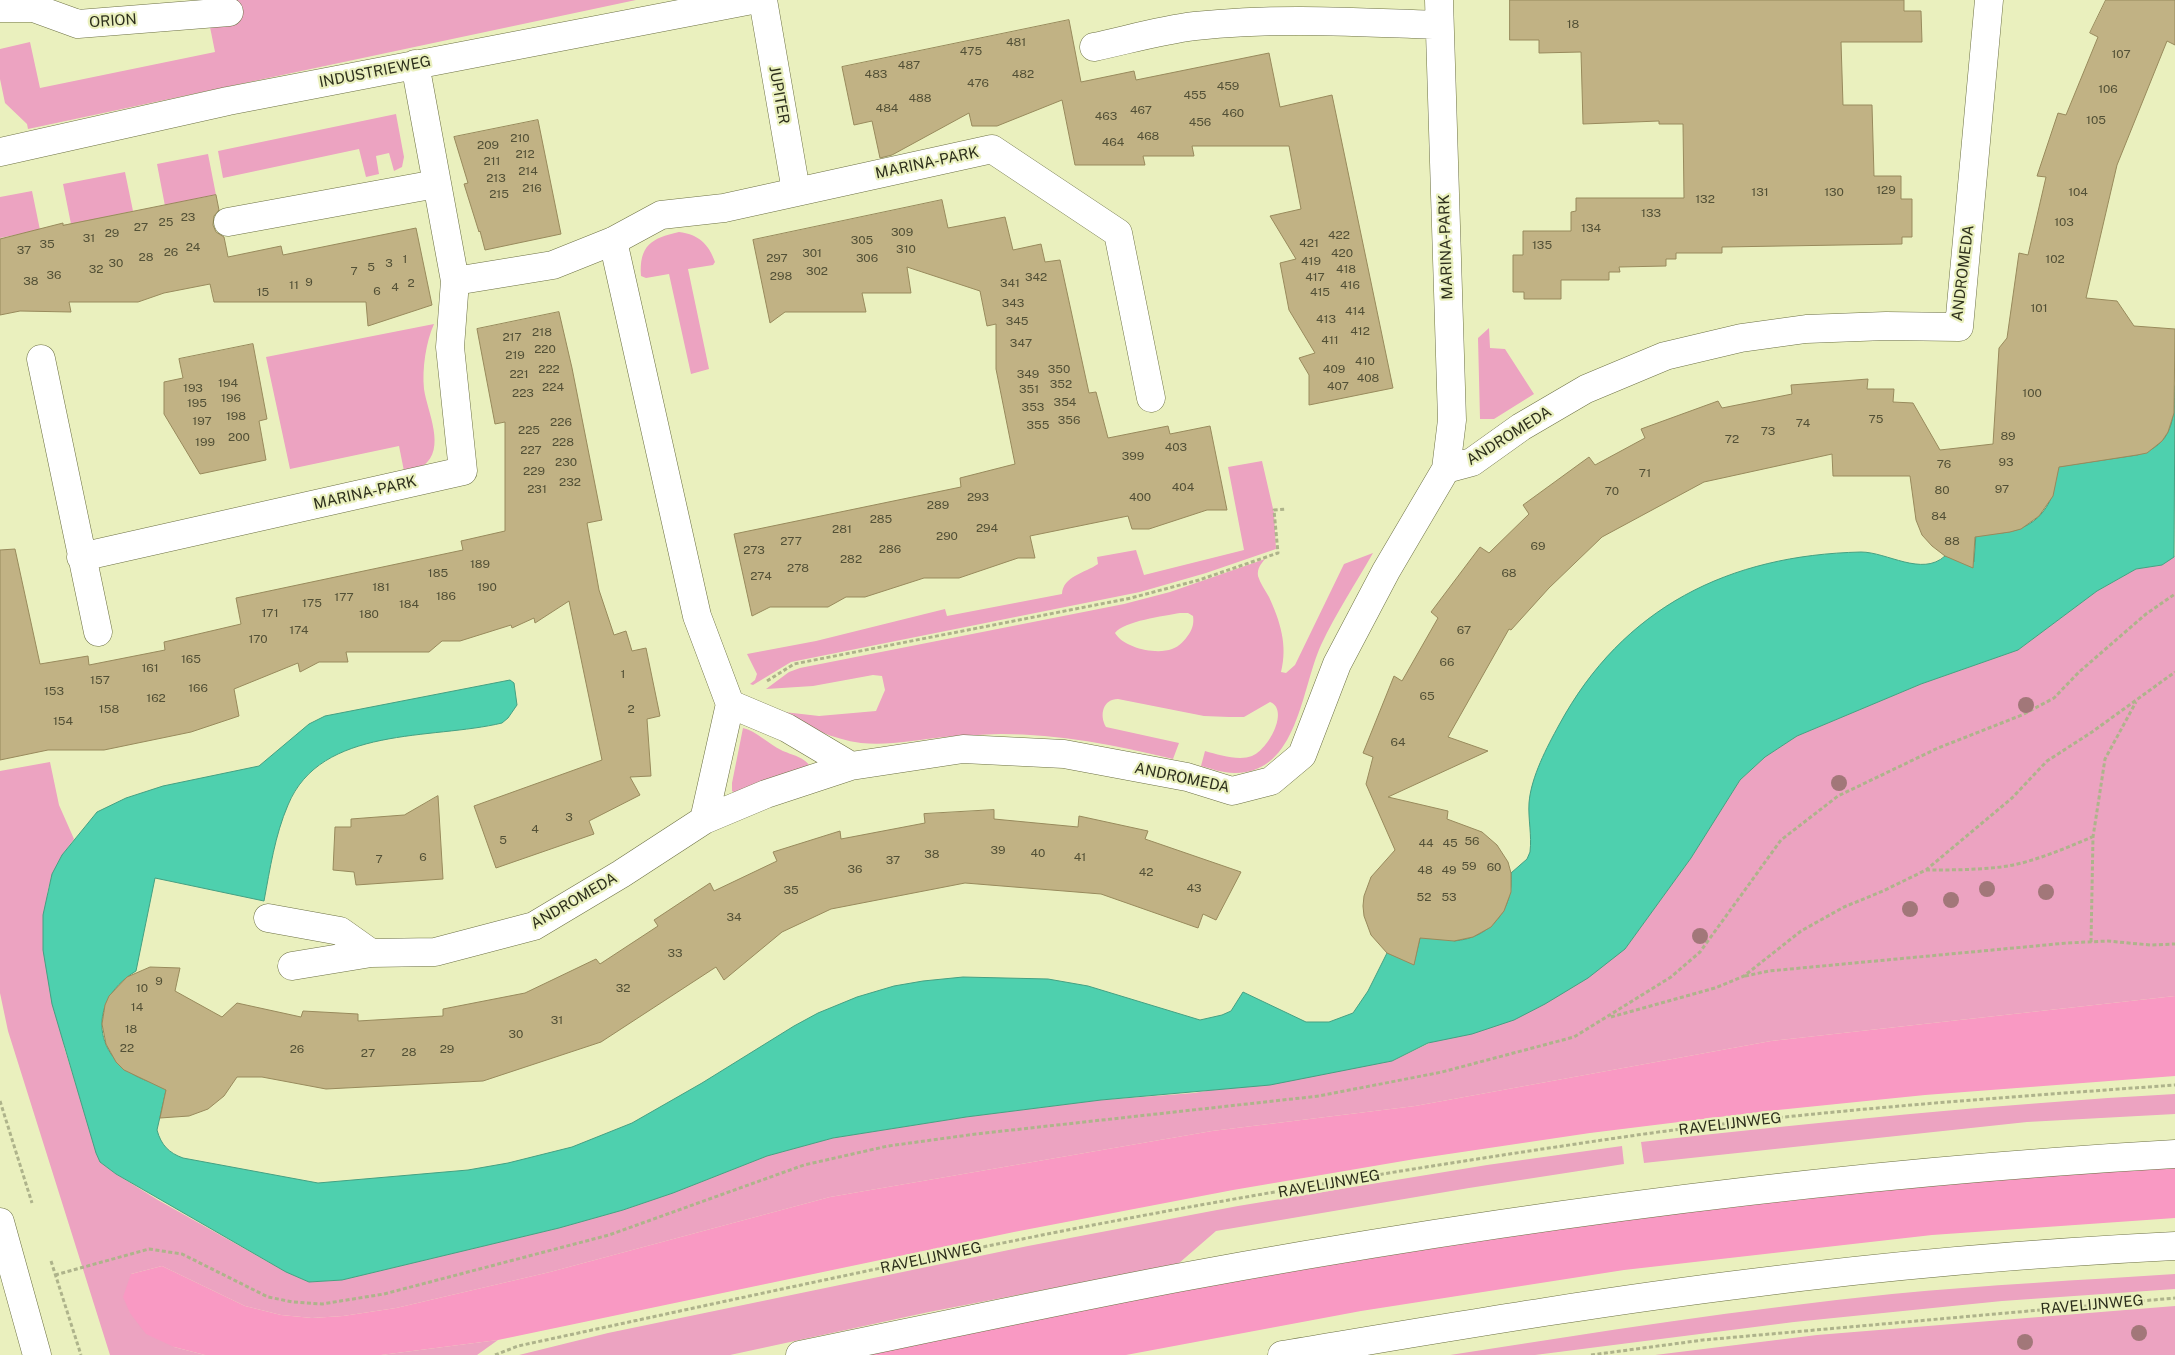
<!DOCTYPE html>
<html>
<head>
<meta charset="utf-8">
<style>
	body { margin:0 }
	canvas { display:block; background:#eaf0be }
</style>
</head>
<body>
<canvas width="2175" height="1355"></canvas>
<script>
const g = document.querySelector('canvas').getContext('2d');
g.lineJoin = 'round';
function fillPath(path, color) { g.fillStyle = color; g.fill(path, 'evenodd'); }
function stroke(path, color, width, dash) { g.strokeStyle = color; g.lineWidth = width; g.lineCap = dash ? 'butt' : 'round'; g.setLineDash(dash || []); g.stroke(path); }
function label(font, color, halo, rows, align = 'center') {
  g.font = font + ' "Public Sans",sans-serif'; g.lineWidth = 4.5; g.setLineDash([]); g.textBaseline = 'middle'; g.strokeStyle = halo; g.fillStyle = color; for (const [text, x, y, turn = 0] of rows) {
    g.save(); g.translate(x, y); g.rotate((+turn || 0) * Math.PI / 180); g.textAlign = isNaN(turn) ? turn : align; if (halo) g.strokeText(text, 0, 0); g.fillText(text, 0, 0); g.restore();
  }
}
fillPath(new Path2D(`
	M 234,0 L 636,0 L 28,129 L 27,124 L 5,103 L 0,79 L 0,49 L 30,42 L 40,88 L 215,52 L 209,22 Z
	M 396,114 L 404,157 L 402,167 L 394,171 L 389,153 L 376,156 L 379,174 L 366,177 L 359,149 L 223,178 L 218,151 Z
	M 208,154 L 216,195 L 165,206 L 157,164 Z
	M 125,172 L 133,211 L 71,224 L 63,184 Z
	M 32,191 L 40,230 L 0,238 L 0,197 Z
	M 679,232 C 698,234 709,244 715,262 L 713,265 L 688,269 L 709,369 L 691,374 L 669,274 L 646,278 L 641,276 C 639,246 651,238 679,232 Z
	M 434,324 C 426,342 422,368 424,389 C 427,411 447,449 423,466 C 418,469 410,469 404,471 L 399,446 L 290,469 L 266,357 Z
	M 1489,328 L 1490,348 L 1505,349 L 1534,394 L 1494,419 L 1480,419 L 1478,338 Z
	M 1262,461 L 1274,513 L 1276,549 L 1206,573 L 1140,592 L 791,662 L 753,685 L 750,684 L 755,680 L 757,674 L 747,654 L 816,641 L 945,609 L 947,616 L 1062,594 C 1063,576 1085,573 1098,564 L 1097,557 L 1136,550 L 1144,575 L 1244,550 L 1228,467 Z
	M 1373,553 C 1356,583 1336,613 1321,645 C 1301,689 1298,774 1234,773 C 1223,773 1212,769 1201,766 L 1205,751 C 1219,755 1239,761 1252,756 C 1268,750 1290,710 1270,702 L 1244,717 L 1229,717 L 1204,716 L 1118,699 C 1103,699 1099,715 1106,727 L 1179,743 L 1173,759 C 1116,745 1059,734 1001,734 C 982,735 962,735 944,737 C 916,740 888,746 861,743 C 832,739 807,727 784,712 L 819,716 L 876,711 L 885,690 L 882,676 L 873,675 L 813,686 L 766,689 L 789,672 L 800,668 L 1124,604 L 1170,592 L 1265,559 C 1261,564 1257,568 1258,576 C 1260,583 1265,590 1269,597 C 1280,621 1288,645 1281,672 L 1286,673 L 1295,665 L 1344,564 ZM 1180,613 L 1188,613 L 1193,616 C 1194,622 1193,628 1189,634 C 1184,641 1180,646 1172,649 C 1156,655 1124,648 1115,633 C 1124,621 1164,616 1180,613 Z
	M 2175,556 L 2175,996 L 1771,1041 L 1415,1106 L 1212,1131 L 830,1197 L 550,1272 L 396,1308 L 343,1316 L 312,1318 L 281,1315 L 245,1306 L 162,1266 L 131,1274 L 174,1347 L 205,1355 L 110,1355 L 8,1031 L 0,993 L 0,771 L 50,762 L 59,805 L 74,839 C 60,858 52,871 47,895 L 64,1047 L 100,1162 L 116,1174 L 158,1200 L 286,1272 L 309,1282 L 342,1280 L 559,1228 L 623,1210 L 673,1193 L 767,1156 L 833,1138 L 966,1117 L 1101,1100 L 1194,1093 L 1392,1061 L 1625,949 L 1691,858 L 1740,780 L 1765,757 L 1797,736 L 1921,684 L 2018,650 L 2097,591 L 2136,569 L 2162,565 Z
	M 743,728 C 756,731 769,744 781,750 C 791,755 806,757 811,768 L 735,793 L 732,791 L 732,783 Z
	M 2175,1094 L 2175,1114 L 2027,1122 L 1644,1163 L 1641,1142 C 1819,1122 1996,1104 2175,1094 Z
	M 1622,1146 L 1624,1164 L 1469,1188 L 1216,1231 L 1178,1264 L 929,1312 L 730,1355 L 519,1355 L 608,1333 L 1028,1246 L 1238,1206 L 1487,1165 Z
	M 2175,1274 L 2175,1289 L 2002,1301 L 1794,1322 L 1535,1355 L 1450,1355 C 1597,1332 1744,1309 1892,1294 C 1986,1285 2081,1280 2175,1274 Z
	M 2175,1306 L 2175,1355 L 1655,1355 L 1817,1335 Z
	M 498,1340 L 477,1355 L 381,1355 Z`), '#eca3c1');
fillPath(new Path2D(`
	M 2175,996 L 2175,1076 L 1925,1095 L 1768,1111 L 1590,1133 L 1415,1159 L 1233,1190 L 1014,1232 L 498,1340 L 381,1355 L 205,1355 L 174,1347 L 146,1334 L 130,1313 L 123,1297 L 131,1274 L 162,1266 L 245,1306 L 281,1315 L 312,1318 L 343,1316 L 396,1308 L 550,1272 L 830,1197 L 1212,1131 L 1415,1106 L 1771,1041 Z
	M 2175,1164 L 2175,1218 L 1932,1235 L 1624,1270 L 1361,1311 L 1126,1355 L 861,1355 L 1165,1292 L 1664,1210 Z`), '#f999c3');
const water = new Path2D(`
	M 2175,386 L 2174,557 L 2162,565 L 2136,569 L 2097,591 L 2018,650 L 1921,684 L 1797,736 L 1765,757 L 1740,780 L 1691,858 L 1625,949 L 1588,978 L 1545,1004 L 1514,1020 L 1472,1034 L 1428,1043 L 1392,1061 L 1270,1085 L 1101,1100 L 966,1117 L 833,1138 L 767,1156 L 673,1193 L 623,1210 L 559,1228 L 342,1280 L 309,1282 L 286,1272 L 116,1174 L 100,1162 L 96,1153 L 52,1004 L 43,950 L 43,915 L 52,874 L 62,855 L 97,812 L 126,798 L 163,786 L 259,766 L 309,724 L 325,716 L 510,680 L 514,683 L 517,705 L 508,718 L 502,723 C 432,740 321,725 288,805 C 275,835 270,869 264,901 L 155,878 L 136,971 C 82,1004 95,1067 154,1083 L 171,1068 L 157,1130 C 161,1145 169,1153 183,1158 L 318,1183 L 468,1170 L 508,1163 L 572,1147 L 632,1123 L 702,1083 L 794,1026 L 818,1013 L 857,997 L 894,986 L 923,981 L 963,977 L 1048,979 L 1088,986 L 1200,1020 L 1222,1015 L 1231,1011 L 1243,992 L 1306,1022 L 1329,1022 L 1353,1013 L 1368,991 L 1387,953 L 1414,963 L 1425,917 L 1454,941 C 1491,938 1514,909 1511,873 L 1527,859 L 1530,852 C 1532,835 1528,819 1529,803 C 1531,777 1547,747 1559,725 C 1623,607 1729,555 1861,552 C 1887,552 1922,577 1945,556 L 1974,562 L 1978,505 L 1988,533 C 2030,536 2058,509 2056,467 L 2137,455 C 2174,445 2174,418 2175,386 Z`);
fillPath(water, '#4ed0ae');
stroke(water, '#44a082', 1);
const building = new Path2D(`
	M 1510,0 L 1904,0 L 1904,11 L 1921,11 L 1922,42 L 1841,42 L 1843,105 L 1872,105 L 1874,176 L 1901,176 L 1901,199 L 1912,199 L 1912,237 L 1902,237 L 1902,244 L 1722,247 L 1722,253 L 1676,253 L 1676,259 L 1666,259 L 1666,266 L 1619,267 L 1620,272 L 1609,272 L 1609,280 L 1561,280 L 1561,299 L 1524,299 L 1524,292 L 1513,292 L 1513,255 L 1523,255 L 1523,231 L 1571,231 L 1571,212 L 1576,211 L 1576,198 L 1684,198 L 1683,124 L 1659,124 L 1659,121 L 1583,124 L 1581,52 L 1539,53 L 1539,40 L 1510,40 Z
	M 2106,0 L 2175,0 L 2175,45 L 2167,41 L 2117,165 L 2086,298 L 2117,301 L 2134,326 L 2175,329 L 2174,413 L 2168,432 L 2162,441 L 2147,453 L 2137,455 L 2059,467 L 2053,496 L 2039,516 L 2021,529 L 2010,532 L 1975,537 L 1973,568 L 1945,556 L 1932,546 L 1922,535 L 1916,520 L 1910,476 L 1833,476 L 1832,454 L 1704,482 L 1602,537 L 1549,588 L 1511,630 L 1509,629 L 1448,737 L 1488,751 L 1388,797 L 1448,811 L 1447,819 L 1482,832 L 1497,845 L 1508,862 L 1511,873 L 1511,892 L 1504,911 L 1491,927 L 1473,937 L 1454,941 L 1420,938 L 1414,965 L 1387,953 L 1371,935 L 1364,916 L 1363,906 L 1364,896 L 1371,877 L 1395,850 L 1366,784 L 1373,757 L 1363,753 L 1394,676 L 1402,681 L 1438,618 L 1431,612 L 1480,547 L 1489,553 L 1529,514 L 1523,505 L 1589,457 L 1595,465 L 1645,438 L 1641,429 L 1718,401 L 1722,408 L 1792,394 L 1791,385 L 1868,379 L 1867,389 L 1894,389 L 1893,402 L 1913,403 L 1940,450 L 1993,444 L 1999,348 L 2007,338 L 2019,253 L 2028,255 L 2046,177 L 2037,176 L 2058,113 L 2066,115 L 2098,37 L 2090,33 Z
	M 1069,20 L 1081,82 L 1134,71 L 1136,80 L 1269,53 L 1280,107 L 1332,95 L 1393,388 L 1309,405 L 1309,375 L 1299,358 L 1315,353 L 1289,310 L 1280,263 L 1296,259 L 1270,216 L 1301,209 L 1289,146 L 1192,146 L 1194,156 L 1143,156 L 1145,165 L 1075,165 L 1062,100 L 997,126 L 972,126 L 969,113 L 892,155 L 880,158 L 872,121 L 854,125 L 842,67 Z
	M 538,120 L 561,234 L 485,250 L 480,231 L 479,232 L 464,184 L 468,183 L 454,137 Z
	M 216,195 L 219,210 L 214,216 L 213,225 L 216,232 L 224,237 L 228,257 L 281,246 L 283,255 L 416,228 L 432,305 L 368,326 L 366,302 L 214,302 L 210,284 L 164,293 L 138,302 L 69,302 L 71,312 L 20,311 L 0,315 L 0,239 L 63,223 L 63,225 Z
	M 942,200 L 948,228 L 1005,217 L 1013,250 L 1041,244 L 1045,262 L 1060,260 L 1089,393 L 1096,392 L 1108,438 L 1168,426 L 1170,434 L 1210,426 L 1227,510 L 1207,510 L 1149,529 L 1132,529 L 1128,516 L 1030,536 L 1035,558 L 1018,558 L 959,578 L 924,578 L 865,597 L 846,597 L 828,607 L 770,607 L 752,616 L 734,534 L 961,487 L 960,478 L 1015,464 L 996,369 L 996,324 L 987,326 L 980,291 L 907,267 L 911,293 L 862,293 L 866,312 L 785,312 L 770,323 L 753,240 Z
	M 559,312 L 572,368 L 602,520 L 587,523 L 599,590 L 614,635 L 626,631 L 632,651 L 646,648 L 660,716 L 647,719 L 651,776 L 630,777 L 640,795 L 589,821 L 594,834 L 496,868 L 474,806 L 602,760 L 569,601 L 535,623 L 534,618 L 512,628 L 511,625 L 460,641 L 442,641 L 429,652 L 346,652 L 348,662 L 319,662 L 300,672 L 298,663 L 234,689 L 239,716 L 191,732 L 104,750 L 48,750 L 0,760 L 0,550 L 15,549 L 40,664 L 88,656 L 89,665 L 165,650 L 164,642 L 241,624 L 236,598 L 463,550 L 461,541 L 505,531 L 505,422 L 495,424 L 477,329 Z
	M 253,344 L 267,419 L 259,421 L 266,460 L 200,474 L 164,414 L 164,382 L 183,378 L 179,359 Z
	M 438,796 L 443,879 L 356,885 L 354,872 L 333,870 L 335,827 L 351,827 L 351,819 L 404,815 Z
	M 994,810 L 994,819 L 1078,827 L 1079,816 L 1148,831 L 1145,839 L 1241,872 L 1216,920 L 1203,914 L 1198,928 L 1101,894 L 965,883 L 831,909 L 782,932 L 724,980 L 716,967 L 601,1042 L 483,1081 L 326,1089 L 262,1077 L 237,1077 L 224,1096 L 208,1109 L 189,1116 L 160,1118 L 166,1090 L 124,1070 L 116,1062 L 106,1044 L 102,1024 L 105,1005 L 109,996 L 127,977 L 150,967 L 180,968 L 175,991 L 222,1017 L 237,1003 L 301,1017 L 303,1011 L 358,1014 L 358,1021 L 443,1016 L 443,1009 L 525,993 L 596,959 L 600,964 L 658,926 L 654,920 L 710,883 L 714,891 L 777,861 L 773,852 L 840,831 L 841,839 L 925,823 L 924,814 Z`);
fillPath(building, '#c1b284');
stroke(building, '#988a5c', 1);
const minor = new Path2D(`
	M 763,0 L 796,191
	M 1439,0 L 1452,420 L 1446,469
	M 0,8 L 34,8 L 78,24 L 229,12
	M 1094,47 C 1127,40 1161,30 1195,26 C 1276,17 1357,22 1439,25
	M 0,152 L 228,101 L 752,0
	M 228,222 L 436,184
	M 613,241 L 697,616 L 730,704
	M 455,281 L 553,265 L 613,241 L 661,215 L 724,208 L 992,149 L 1118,233 L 1151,398
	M 41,359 L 98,632
	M 81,557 L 463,471 L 450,347 L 455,281 L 415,64
	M 730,704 L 787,728 L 851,766 L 963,749 L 1064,754 L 1187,777 L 1232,791 L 1271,781 L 1302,755 L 1337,664 L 1386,571 L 1446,469 L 1472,462 L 1521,427 L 1586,389 L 1665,356 L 1741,338 L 1806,329 L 1886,326 L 1959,327 L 1989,0
	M 704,820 L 730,704
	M 268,918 L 340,931 L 371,953
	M 292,966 L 371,953 L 435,952 L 534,926 L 621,874 L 704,820 L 766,794 L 851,766
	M 0,1222 L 37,1355`);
const major = new Path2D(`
	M 800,1355 C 926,1329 1051,1302 1177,1278 C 1505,1217 1842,1173 2175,1154
	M 1282,1355 C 1439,1329 1595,1302 1752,1283 C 1892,1265 2034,1253 2175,1246`);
stroke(minor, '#6d7144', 29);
stroke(major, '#6d7144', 29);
stroke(new Path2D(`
	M 767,681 L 794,664 L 1131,598 L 1199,580 L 1278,553 L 1274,510 L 1286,509
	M 1926,870 C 1953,870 1981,870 2008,866 C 2036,861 2066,848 2092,837
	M 2091,942 L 2093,837 L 2105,759 L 2136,702
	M 1745,976 L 1769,971 L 2067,943 L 2108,941 L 2150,945 L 2175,944
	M 1611,1017 L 1715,988 L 1744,976 L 1801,931 L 1844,907 L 1883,891 L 1926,870 L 2012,798 L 2047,761 L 2092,732 L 2175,672
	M 0,1101 L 32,1203
	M 51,1261 L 81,1355
	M 55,1275 L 149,1249 L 182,1254 L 268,1297 L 293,1302 L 322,1304 L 384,1294 L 609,1235 L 804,1165 L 888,1146 L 976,1134 L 1319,1096 L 1442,1072 L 1574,1037 L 1671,977 L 1700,952 L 1781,840 L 1838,796 L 1938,748 L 2022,715 L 2054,698 L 2079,672 L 2146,614 L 2175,594
	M 495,1355 L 518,1346 C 732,1300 947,1252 1162,1212 C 1320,1183 1479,1158 1637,1135 C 1816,1110 1996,1098 2175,1085
	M 1591,1355 L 1703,1340 L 2175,1298`), '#aeb38b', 3, [4, 2.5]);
stroke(minor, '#fff', 28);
stroke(major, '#fff', 28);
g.fillStyle = '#a27779';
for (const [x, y] of [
	[2026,705],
	[1839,783],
	[1987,889],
	[2046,892],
	[1951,900],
	[1910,909],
	[1700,936],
	[2139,1333],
	[2025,1342]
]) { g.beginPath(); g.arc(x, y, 8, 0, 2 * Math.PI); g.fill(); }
label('12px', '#525036', null, [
	["18",1573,24],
	["481",1016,42],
	["475",971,51],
	["107",2121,54],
	["487",909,65],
	["483",876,74],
	["482",1023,74],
	["476",978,83],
	["459",1228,86],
	["106",2108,89],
	["455",1195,95],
	["488",920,98],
	["484",887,108],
	["467",1141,110],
	["460",1233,113],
	["463",1106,116],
	["105",2096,120],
	["456",1200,122],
	["468",1148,136],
	["210",520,138],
	["464",1113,142],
	["209",488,145],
	["212",525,154],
	["211",492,161],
	["214",528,171],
	["213",496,178],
	["216",532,188],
	["129",1886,190],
	["131",1760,192],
	["130",1834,192],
	["104",2078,192],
	["215",499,194],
	["132",1705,199],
	["133",1651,213],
	["23",188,217],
	["25",166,222],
	["103",2064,222],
	["27",141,227],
	["134",1591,228],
	["309",902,232],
	["29",112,233],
	["422",1339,235],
	["31",89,238],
	["305",862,240],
	["421",1309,243],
	["35",47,244],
	["135",1542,245],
	["24",193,247],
	["310",906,249],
	["37",24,250],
	["26",171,252],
	["301",812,253],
	["420",1342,253],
	["28",146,257],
	["297",777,258],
	["306",867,258],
	["1",405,259],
	["102",2055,259],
	["419",1311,261],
	["30",116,263],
	["3",389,263],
	["5",371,267],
	["32",96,269],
	["418",1346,269],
	["7",354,271],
	["302",817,271],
	["36",54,275],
	["298",781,276],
	["342",1036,277],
	["417",1315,277],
	["38",31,281],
	["9",309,282],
	["2",411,283],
	["341",1010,283],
	["11",294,285],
	["416",1350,285],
	["4",395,287],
	["6",377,291],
	["15",263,292],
	["415",1320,292],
	["343",1013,303],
	["101",2039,308],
	["414",1355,311],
	["413",1326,319],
	["345",1017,321],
	["412",1360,331],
	["218",542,332],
	["217",512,337],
	["411",1330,340],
	["347",1021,343],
	["220",545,349],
	["219",515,355],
	["410",1365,361],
	["222",549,369],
	["350",1059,369],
	["409",1334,369],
	["221",519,374],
	["349",1028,374],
	["408",1368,378],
	["194",228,383],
	["352",1061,384],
	["407",1338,386],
	["224",553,387],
	["193",193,388],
	["351",1029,389],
	["223",523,393],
	["100",2032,393],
	["196",231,398],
	["354",1065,402],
	["195",197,403],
	["353",1033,407],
	["198",236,416],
	["75",1876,419],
	["356",1069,420],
	["197",202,421],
	["226",561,422],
	["74",1803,423],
	["355",1038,425],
	["225",529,430],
	["73",1768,431],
	["89",2008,436],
	["200",239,437],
	["72",1732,439],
	["199",205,442],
	["228",563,442],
	["403",1176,447],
	["227",531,450],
	["399",1133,456],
	["230",566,462],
	["93",2006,462],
	["76",1944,464],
	["229",534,471],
	["71",1645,473],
	["232",570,482],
	["404",1183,487],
	["231",537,489],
	["97",2002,489],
	["80",1942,490],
	["70",1612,491],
	["293",978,497],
	["400",1140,497],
	["289",938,505],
	["84",1939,516],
	["285",881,519],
	["294",987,528],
	["281",842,529],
	["290",947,536],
	["277",791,541],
	["88",1952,541],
	["69",1538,546],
	["286",890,549],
	["273",754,550],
	["282",851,559],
	["189",480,564],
	["278",798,568],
	["185",438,573],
	["68",1509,573],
	["274",761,576],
	["181",381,587],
	["190",487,587],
	["186",446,596],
	["177",344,597],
	["175",312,603],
	["184",409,604],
	["171",270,613],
	["180",369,614],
	["174",299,630],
	["67",1464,630],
	["170",258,639],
	["165",191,659],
	["66",1447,662],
	["161",150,668],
	["1",623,674],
	["157",100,680],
	["166",198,688],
	["153",54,691],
	["65",1427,696],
	["162",156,698],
	["158",109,709],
	["2",631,709],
	["154",63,721],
	["64",1398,742],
	["3",569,817],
	["4",535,829],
	["5",503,840],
	["56",1472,841],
	["44",1426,843],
	["45",1450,843],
	["39",998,850],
	["40",1038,853],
	["38",932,854],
	["6",423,857],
	["41",1080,857],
	["7",379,859],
	["37",893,860],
	["59",1469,866],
	["60",1494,867],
	["36",855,869],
	["48",1425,870],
	["49",1449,870],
	["42",1146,872],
	["43",1194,888],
	["35",791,890],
	["52",1424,897],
	["53",1449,897],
	["34",734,917],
	["33",675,953],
	["9",159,981],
	["10",142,988],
	["32",623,988],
	["14",137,1007],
	["31",557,1020],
	["18",131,1029],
	["30",516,1034],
	["22",127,1048],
	["26",297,1049],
	["29",447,1049],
	["28",409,1052],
	["27",368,1053]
]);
label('15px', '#2d2f1c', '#eaf0be', [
	["ORION",113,21,-4],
	["INDUSTRIEWEG",375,72,-11],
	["JUPITER",779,95,80],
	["MARINA-PARK",927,163,-12],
	["MARINA-PARK",1446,247,-92],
	["ANDROMEDA",1963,273,-83],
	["ANDROMEDA",1509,436,-32],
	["MARINA-PARK",365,493,-13],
	["ANDROMEDA",1182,778,12],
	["ANDROMEDA",574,901,-30],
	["RAVELIJNWEG",1730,1124,-7],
	["RAVELIJNWEG",1329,1184,-10],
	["RAVELIJNWEG",931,1258,-12],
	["RAVELIJNWEG",2092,1305,-5]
]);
</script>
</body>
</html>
